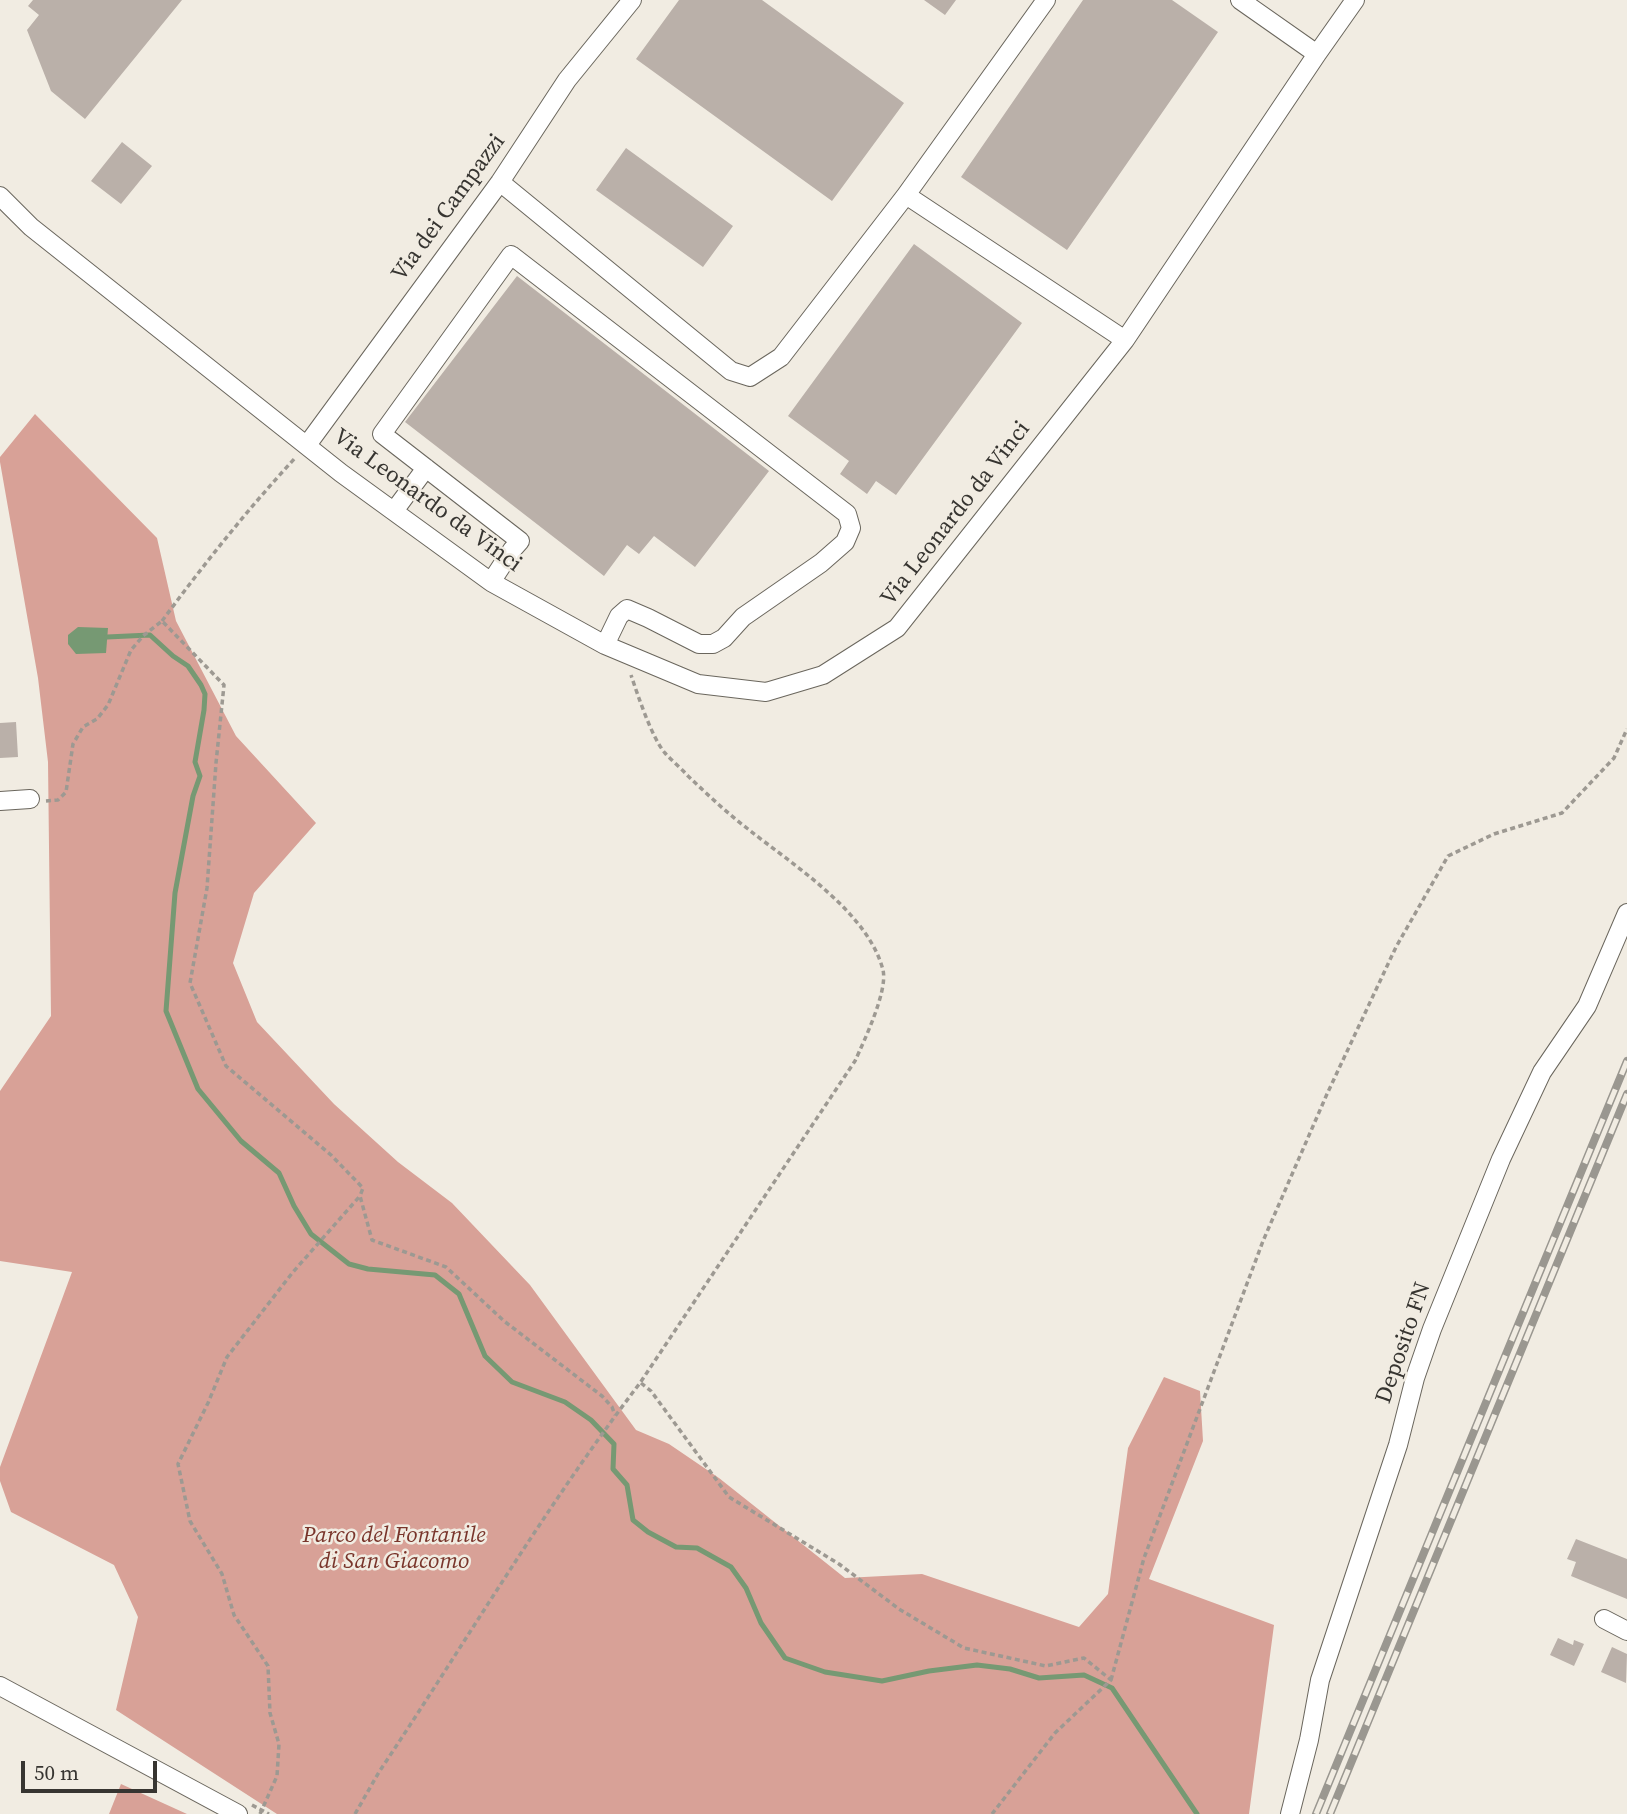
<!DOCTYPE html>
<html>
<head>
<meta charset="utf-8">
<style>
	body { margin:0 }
	#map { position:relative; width:1627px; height:1814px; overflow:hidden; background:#f1ece2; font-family:"Source Serif 4",serif }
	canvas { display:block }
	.scale { position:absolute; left:21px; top:1761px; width:136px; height:32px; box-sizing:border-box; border:4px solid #373531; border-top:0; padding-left:9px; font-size:21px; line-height:24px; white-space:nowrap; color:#373531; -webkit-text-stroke:5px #f1ece2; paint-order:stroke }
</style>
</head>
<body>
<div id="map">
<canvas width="1627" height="1814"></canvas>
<div class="scale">50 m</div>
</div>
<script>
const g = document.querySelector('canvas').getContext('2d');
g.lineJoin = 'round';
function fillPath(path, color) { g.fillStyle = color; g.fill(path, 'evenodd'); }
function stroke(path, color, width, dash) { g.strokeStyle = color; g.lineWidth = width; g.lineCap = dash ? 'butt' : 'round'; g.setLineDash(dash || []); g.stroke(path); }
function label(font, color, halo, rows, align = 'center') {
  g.font = font + ' "Source Serif 4",serif'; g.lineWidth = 5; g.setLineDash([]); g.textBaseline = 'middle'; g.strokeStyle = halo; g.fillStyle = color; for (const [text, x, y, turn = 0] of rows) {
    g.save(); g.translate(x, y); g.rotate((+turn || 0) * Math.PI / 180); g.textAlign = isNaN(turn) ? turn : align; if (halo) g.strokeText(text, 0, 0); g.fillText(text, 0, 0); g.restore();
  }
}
fillPath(new Path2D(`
	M 35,414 L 157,538 L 176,621 L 236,736 L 316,823 L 254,893 L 233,963 L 257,1022 L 334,1104 L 398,1162 L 452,1203 L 530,1285 L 636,1430 L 669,1444 L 719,1478 L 845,1578 L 922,1574 L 1079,1627 L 1108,1594 L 1128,1448 L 1164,1377 L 1200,1391 L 1203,1441 L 1149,1579 L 1274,1625 L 1249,1814 L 277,1814 L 116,1710 L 138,1617 L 114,1565 L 11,1512 L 0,1481 L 0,1467 L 72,1272 L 0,1261 L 0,1091 L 51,1016 L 48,762 L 38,678 L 0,462 L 0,457 Z
	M 121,1784 L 187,1814 L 109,1814 Z`), '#d8a197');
fillPath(new Path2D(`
	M 78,627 L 108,628 L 106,653 L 76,654 L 68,644 L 68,635 Z`), '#769973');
stroke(new Path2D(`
	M 107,637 L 150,635 L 173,656 L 188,666 L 201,685 L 205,694 L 204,710 L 195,762 L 200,776 L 193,796 L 175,893 L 166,1011 L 198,1089 L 241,1141 L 279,1173 L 294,1206 L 311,1234 L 349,1264 L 368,1269 L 435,1275 L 459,1294 L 485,1356 L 512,1382 L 565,1402 L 591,1420 L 614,1444 L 613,1469 L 627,1485 L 633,1520 L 648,1532 L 676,1547 L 697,1548 L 731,1567 L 746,1588 L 761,1623 L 785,1658 L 825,1672 L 882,1681 L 929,1671 L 977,1665 L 1010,1669 L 1039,1678 L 1084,1675 L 1112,1688 L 1197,1814`), '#769973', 5);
fillPath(new Path2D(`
	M 33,0 L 182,0 L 85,119 L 51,91 L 27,30 L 39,15 L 28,6 Z
	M 679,0 L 762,0 L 904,103 L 832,201 L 636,59 Z
	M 924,0 L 956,0 L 945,15 Z
	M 1083,0 L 1172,0 L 1218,32 L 1067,250 L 961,177 Z
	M 122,142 L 152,166 L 121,204 L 91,181 Z
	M 626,148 L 733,226 L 703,267 L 596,190 Z
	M 914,244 L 1022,323 L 896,495 L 876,481 L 867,494 L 840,474 L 849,461 L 788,416 Z
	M 517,276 L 769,471 L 695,567 L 654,536 L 639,554 L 627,545 L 604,576 L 405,422 Z
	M 16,722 L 18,757 L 0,758 L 0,723 Z
	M 1576,1539 L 1627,1559 L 1627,1599 L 1571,1576 L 1576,1562 L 1567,1559 Z
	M 1558,1638 L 1573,1645 L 1574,1640 L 1584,1644 L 1574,1666 L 1550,1655 Z
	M 1612,1647 L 1627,1654 L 1626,1683 L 1601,1672 Z`), '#bab0a9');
const minor = new Path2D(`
	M 1046,0 L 906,195 L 1125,340
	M 1240,0 L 1317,54
	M 500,182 L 731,371 L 750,377 L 781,357 L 906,195
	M 0,196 L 31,227 L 341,473 L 491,582 L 605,645 L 698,684 L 766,692 L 823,675 L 897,628 L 1125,340 L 1317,54 L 1355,0
	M 307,445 L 500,182 L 567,80 L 632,0
	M 394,511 L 426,468
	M 491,582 L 512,550 L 520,541 L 382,434 L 511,255 L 847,514 L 851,528 L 845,542 L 821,563 L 743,617 L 724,638 L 713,644 L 699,644 L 648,618 L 627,609 L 619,616 L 605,645
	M 0,801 L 30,799
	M 1604,1619 L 1627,1631
	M 0,1686 L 238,1814
	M 1290,1814 L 1309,1740 L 1320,1680 L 1398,1445 L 1415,1378 L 1432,1329 L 1501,1159 L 1542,1072 L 1587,1006 L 1627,913`);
stroke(minor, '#6a665d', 20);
stroke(new Path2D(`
	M 162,621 C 204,564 248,509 296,457
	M 46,801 L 58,800 L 66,792 L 73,744 L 83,727 L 97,719 L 108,705 L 131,650 L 143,636 L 162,621 L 224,685 L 216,763 L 207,888 L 190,983 L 226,1066 L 331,1155 L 363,1188 L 360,1196 L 372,1240 L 446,1267 L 504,1321 L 602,1396 L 612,1407 L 615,1415
	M 641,1383 L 651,1391 L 729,1497 L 839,1564 L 899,1609 L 964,1648 L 1046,1666 L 1084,1658 L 1111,1680 L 1055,1733 L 992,1814
	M 1111,1680 L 1144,1558 L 1263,1241 L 1327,1094 L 1396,947 L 1448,856 L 1494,834 L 1562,813 L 1614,758 L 1627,729
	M 252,1805 L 269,1814
	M 260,1814 L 277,1776 L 279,1744 L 270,1713 L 268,1666 L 234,1615 L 222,1574 L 190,1521 L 178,1464 L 208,1403 L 227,1357 L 293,1272 L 360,1196
	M 355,1814 L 379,1772 C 466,1642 545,1507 640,1383 L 855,1061 C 864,1041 888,991 883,970 C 868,912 793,865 748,829 C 727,813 707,794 688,776 C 681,768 672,761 665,753 C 652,738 638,696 631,675`), '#9d9992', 3.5, [5, 3.5]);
stroke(minor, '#fff', 18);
const rail = new Path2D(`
	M 1316,1814 L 1627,1061
	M 1330,1814 L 1627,1094`);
stroke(rail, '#9a9790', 8);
stroke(rail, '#f1ece2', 5, [16]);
label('23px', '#373531', '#f1ece2', [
	["Via dei Campazzi",449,208,-54],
	["Via Leonardo da Vinci",427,501,36],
	["Via Leonardo da Vinci",956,514,-52],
	["Deposito FN",1404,1343,-71]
]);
label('italic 23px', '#79352b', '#f1ece2', [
	["Parco del Fontanile",394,1536],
	["di San Giacomo",394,1562]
]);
</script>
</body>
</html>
